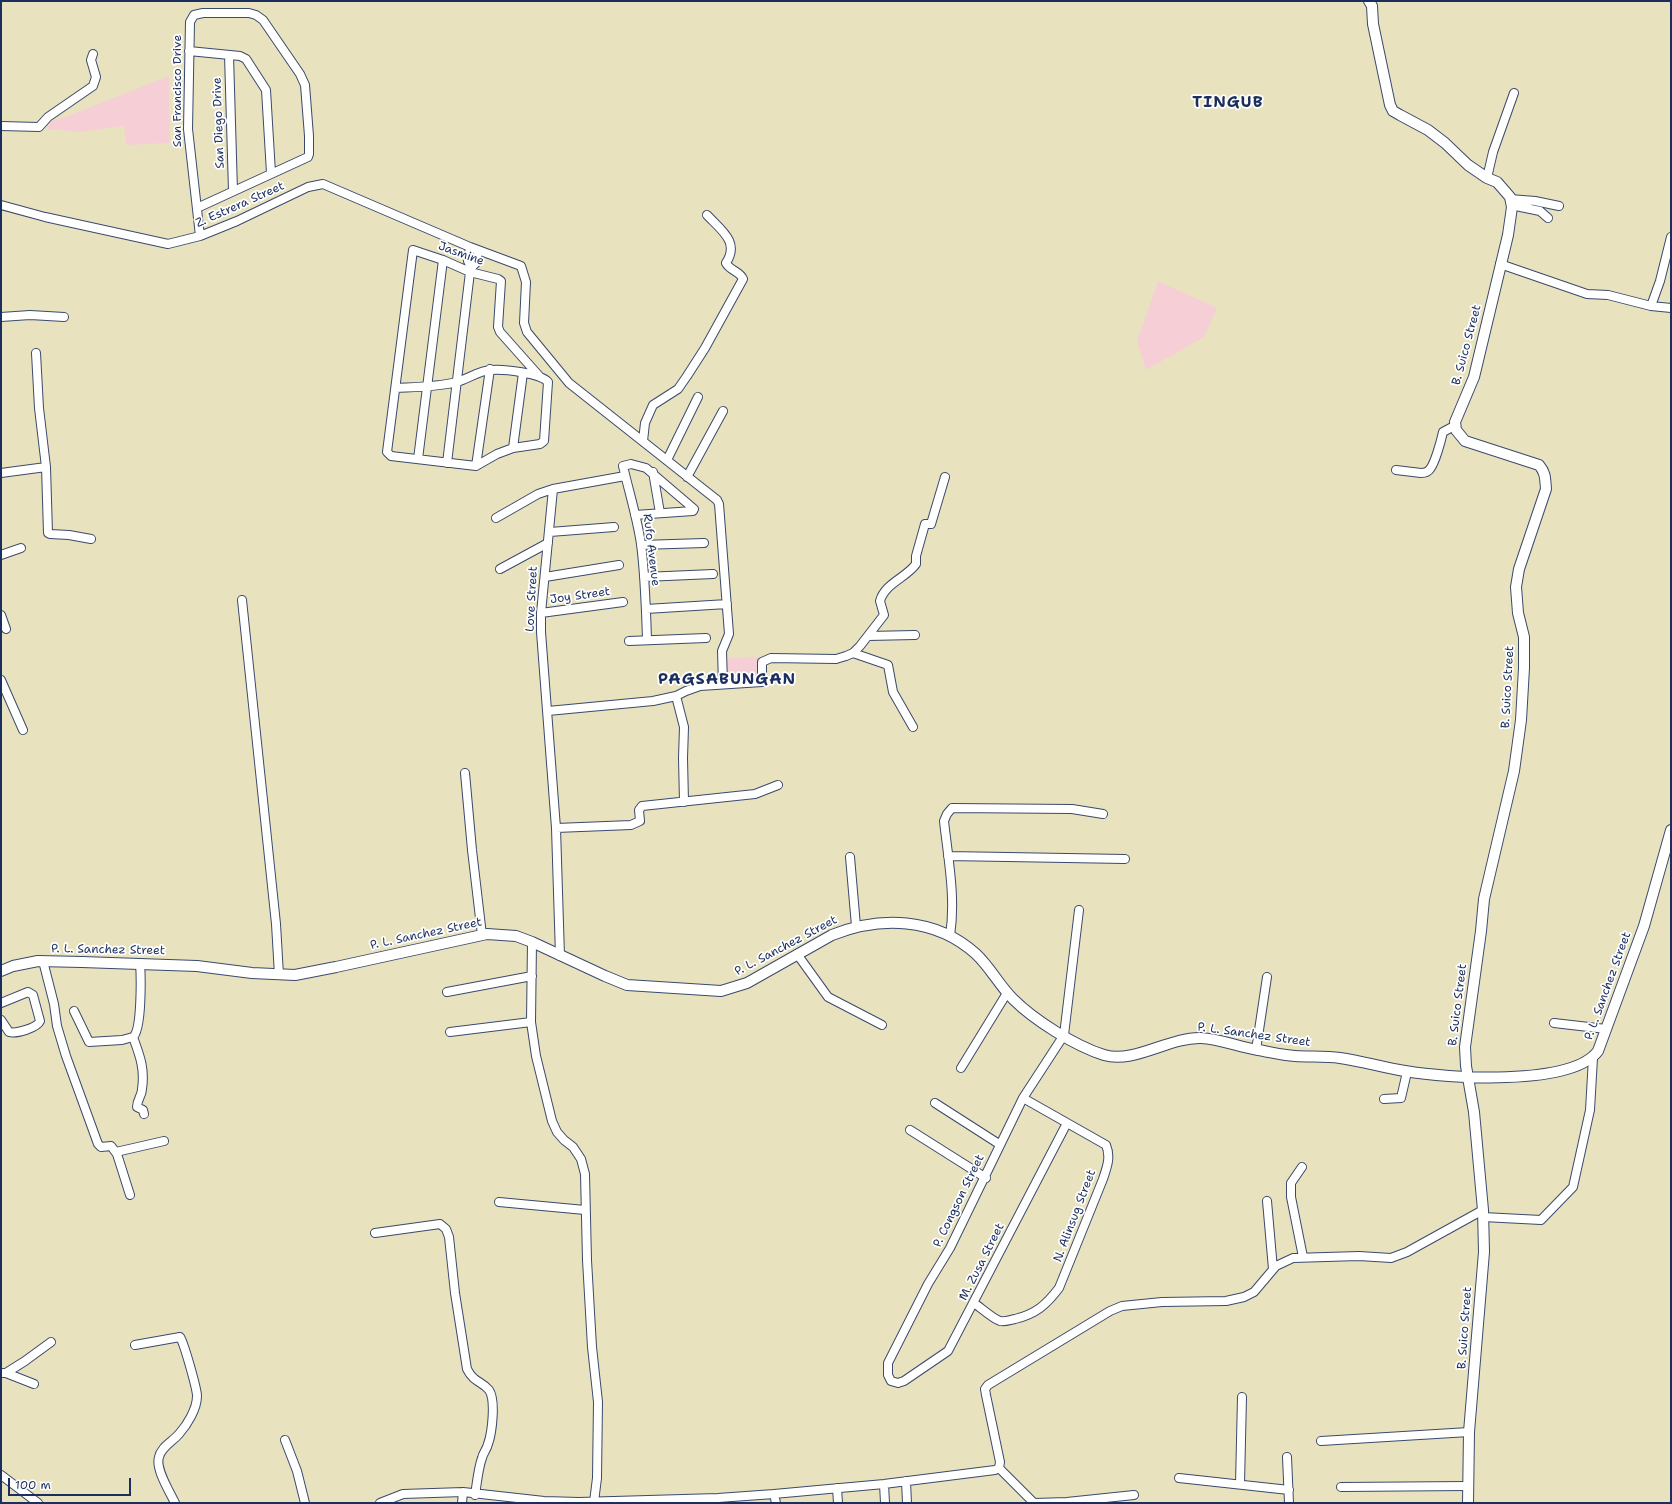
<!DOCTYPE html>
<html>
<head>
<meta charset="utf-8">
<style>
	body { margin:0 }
	#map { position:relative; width:1672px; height:1504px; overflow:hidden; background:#e9e2be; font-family:"Shantell Sans",sans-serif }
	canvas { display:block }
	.frame { position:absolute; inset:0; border:2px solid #1b2f5e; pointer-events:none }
	.scale { position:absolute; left:8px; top:1478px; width:123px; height:18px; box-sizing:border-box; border:2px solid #1b2f5e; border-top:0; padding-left:5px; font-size:12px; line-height:14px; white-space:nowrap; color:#1b2f5e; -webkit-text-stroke:3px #fff; paint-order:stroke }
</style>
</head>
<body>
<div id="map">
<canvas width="1672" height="1504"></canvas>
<div class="frame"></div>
<div class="scale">100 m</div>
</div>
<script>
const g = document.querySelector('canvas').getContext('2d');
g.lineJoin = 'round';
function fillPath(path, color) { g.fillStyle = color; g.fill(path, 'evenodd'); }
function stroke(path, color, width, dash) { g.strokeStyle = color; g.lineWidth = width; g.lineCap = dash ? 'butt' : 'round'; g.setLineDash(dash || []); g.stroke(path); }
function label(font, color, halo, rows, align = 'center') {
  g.font = font + ' "Shantell Sans",sans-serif'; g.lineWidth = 3.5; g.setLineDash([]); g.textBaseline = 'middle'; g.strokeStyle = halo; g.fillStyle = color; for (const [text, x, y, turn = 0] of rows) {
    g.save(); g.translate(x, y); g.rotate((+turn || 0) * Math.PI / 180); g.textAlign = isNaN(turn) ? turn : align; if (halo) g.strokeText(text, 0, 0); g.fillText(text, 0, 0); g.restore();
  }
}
fillPath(new Path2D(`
	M 169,76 L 169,114 L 170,143 L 126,145 L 124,126 L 80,132 L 48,129 L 49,122 L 68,116 Z
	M 1158,281 L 1217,308 L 1204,337 L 1146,370 L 1137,341 Z
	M 758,657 L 758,677 L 724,678 L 723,658 Z`), '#f6cfd6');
const minor = new Path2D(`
	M 189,51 L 240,56 L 246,59 L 266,90 L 271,173
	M 229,55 L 233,191
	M 1,126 L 39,127 L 48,117 L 93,86 L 96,77 L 91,60 L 93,54
	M 1487,178 L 1493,152 L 1514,93
	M 1510,199 L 1535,201 L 1559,206
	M 1,205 L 45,217 L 168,244 L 200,236 L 237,221 L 308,187 L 323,184 L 470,247 L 521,266 L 526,282 L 524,323 L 527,332 L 569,383 L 717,500 L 719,504 L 729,634 L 722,651 L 723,684
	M 1511,205 L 1540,211 L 1548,218
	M 197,208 L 308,157 L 309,154 L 309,136 L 305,85 L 300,74 L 263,20 L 256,15 L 249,13 L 203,13 L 194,15 L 190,22 L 188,129 L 200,236
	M 470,247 L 468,261 L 471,268
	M 1500,264 L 1587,294 L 1608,295 L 1651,306 L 1671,308
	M 1651,306 L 1660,281 L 1671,237
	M 1,317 L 30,315 L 64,317
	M 36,353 L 39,408 L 46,467 L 48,533 L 50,534 L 69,535 L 91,539
	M 396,388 C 416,387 437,387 457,382 C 468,379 480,370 491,370 C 504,369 540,373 548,382 L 544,441 L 540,444 L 513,448 L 497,454 L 476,466 L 391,456 L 387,452 L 413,250 L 443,260 L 470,272 L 498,279 L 501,281 L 498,327 L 500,332 L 540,377
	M 643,441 L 645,423 L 653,405 L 678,389 L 687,376 L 705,348 L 743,279 C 740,271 730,271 726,263 C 740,242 721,230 707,215
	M 513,448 L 523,373
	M 418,459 L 443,260
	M 667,460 L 698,397
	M 447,463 L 470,272 L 471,268 L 476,263 L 478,250
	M 476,466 L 490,369
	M 1396,470 L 1421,473 C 1424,473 1428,472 1430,469 C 1435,463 1441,441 1443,432 L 1456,425
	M 653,472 L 660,513
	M 1,473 L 46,467
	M 687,477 L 723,411
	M 553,489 L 541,613 L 541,632 L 556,828 L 560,956
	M 635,515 L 693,511 L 694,509 L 646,468 L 631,464 L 623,466 C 629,492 637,517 641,544 C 645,575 646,608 647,639
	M 496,518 L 538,494 L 553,489 L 625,476
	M 550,532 L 614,527
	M 641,545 L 704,543
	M 1,555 L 21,548
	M 500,569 L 548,543
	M 545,577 L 619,565
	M 644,577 L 713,574
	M 242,600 L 276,924 L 279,975
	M 646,609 L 727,604
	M 541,613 L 623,602
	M 1,615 L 6,629
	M 868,636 L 915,635
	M 629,641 L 706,638
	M 853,653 L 888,665 L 893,692 L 913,727
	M 1,680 L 23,730
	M 676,696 L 684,727 L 683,758 L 684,802
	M 548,711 L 653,701 L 676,696 L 686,691 L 700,686 L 762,682 L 762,662 L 771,658 L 836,659 L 846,656 L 853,653 L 860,646 L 884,615 L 880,601 C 885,583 906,578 916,564 L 916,556 L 925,524 L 931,524 L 945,477
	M 465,773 L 472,850 L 482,935
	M 556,828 L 631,825 L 640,821 L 639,810 L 642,806 L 755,794 L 778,785
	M 948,856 L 1125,859
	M 850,857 L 856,926
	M 950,936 C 956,898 948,858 944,821 L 947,814 L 952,808 L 1072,809 L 1103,814
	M 532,942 L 531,1022 L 536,1056 L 552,1121 L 557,1132 L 564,1140 L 573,1147 L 581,1159 L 585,1174 L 587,1260 L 592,1347 L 598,1402 L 597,1478 L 594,1502
	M 797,954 L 828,997 L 882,1025
	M 43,961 L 54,1004 L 57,1026 L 66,1056 L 98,1144 L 101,1147 L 111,1146 L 117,1154 L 130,1195
	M 447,992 L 532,976
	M 1,1003 L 28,992 L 33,995 L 40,1021 C 37,1028 16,1034 9,1032 L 1,1020
	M 74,1011 L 89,1042 L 122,1040 L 133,1037 C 142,1030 141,976 140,963
	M 1554,1023 L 1606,1029
	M 450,1032 L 531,1022
	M 133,1037 C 140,1056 145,1069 142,1089 C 142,1096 137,1099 137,1107 L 143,1110 L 144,1114
	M 1256,1050 L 1267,977
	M 961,1068 L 1007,993
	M 1384,1099 L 1401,1098 L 1407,1072
	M 935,1103 L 999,1144
	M 1067,1123 L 948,1351 L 904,1381 L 898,1383 L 891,1381 L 888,1375 L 888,1363 L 928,1284 L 950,1248 L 1023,1098 L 1064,1035 L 1079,910
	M 910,1130 L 986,1178
	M 116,1152 L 164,1141
	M 1302,1167 L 1291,1183 L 1291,1197 L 1303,1257
	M 1267,1201 L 1273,1269
	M 499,1202 L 585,1210
	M 1483,1217 L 1541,1220 L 1573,1187 L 1590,1110 L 1593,1058
	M 375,1233 L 440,1224 L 446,1229 L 449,1237 L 455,1293 L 467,1369 C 474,1383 482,1381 489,1390 C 496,1400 492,1433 488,1444 C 487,1449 483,1453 482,1458 C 478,1469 477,1483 475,1495
	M 974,1303 C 980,1307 993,1319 1000,1321 C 1004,1322 1010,1320 1015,1319 C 1036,1314 1046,1305 1059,1288 L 1103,1179 C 1107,1167 1111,1157 1106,1145 L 1023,1098
	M 135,1345 L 180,1337 C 184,1343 197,1389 197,1396 C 197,1409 187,1425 179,1434 C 172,1442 161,1447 159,1457 C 155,1469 170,1492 175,1503
	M 3,1373 L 6,1373 L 34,1384
	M 6,1373 L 25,1361 L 51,1342
	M 285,1440 L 297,1471 L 305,1503
	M 1321,1441 L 1469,1432
	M 1287,1457 L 1289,1503
	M 999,1468 L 1000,1462 L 986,1395 L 985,1389 L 988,1385 L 1110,1311 L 1122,1306 L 1162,1302 L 1226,1301 L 1244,1297 L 1254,1292 L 1276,1266 L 1293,1258 L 1359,1256 L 1391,1258 L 1407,1252 L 1483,1210
	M 999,1468 L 1034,1503 L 1067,1502 L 1134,1495
	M 1,1475 L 38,1503
	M 1179,1478 L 1289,1490
	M 906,1481 L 907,1503
	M 884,1484 L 885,1503
	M 1240,1484 L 1242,1397
	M 1341,1487 L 1467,1486
	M 837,1488 L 838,1503
	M 774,1494 L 776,1503
	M 380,1503 L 403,1494 L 463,1492 L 544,1501 L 579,1502 L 718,1498 L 774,1494 L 884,1484 L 995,1470 L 999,1468
	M 462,1503 L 463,1492`);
const tertiary = new Path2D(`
	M 1369,1 L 1372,6 L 1373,24 L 1390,105 L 1393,111 L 1400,115 L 1428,130 L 1445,143 L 1468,165 L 1487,178 L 1497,182 L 1510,197 L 1512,207 L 1508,235 L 1474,377 L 1455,422 L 1456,430 L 1465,441 L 1539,465 C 1546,473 1545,479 1546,489 L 1519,569 L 1516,587 L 1518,613 L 1524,637 L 1524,668 L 1521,720 L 1514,771 L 1484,899 L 1481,931 L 1465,1047 L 1466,1066 L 1474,1112 L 1483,1210 L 1484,1252 L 1469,1432 L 1468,1503
	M 1,971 L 13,966 L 38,961 L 82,962 L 197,966 L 252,973 L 295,975 L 336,967 L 487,934 L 516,936 L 532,942 L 605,976 L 627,985 L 721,991 L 747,983 L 832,935 C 880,916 935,917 976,954 C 990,967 999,985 1013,999 C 1034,1020 1075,1046 1104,1055 C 1134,1064 1169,1037 1201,1038 C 1220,1039 1239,1047 1258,1050 C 1270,1052 1282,1055 1295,1056 C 1310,1057 1325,1056 1340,1058 C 1362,1061 1384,1068 1405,1071 C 1446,1078 1571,1087 1598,1051 L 1644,926 L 1671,830`);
stroke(minor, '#3a4a6c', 10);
stroke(tertiary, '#3a4a6c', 12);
stroke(minor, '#fff', 8);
stroke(tertiary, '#fff', 10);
label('12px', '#1b2f5e', '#fff', [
	["San Francisco Drive",178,91,-90],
	["San Diego Drive",219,123,-92],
	["Z. Estrera Street",240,205,-24],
	["Jasmine",461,254,20],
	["B. Suico Street",1467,345,-75],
	["Rufo Avenue",651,550,83],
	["Joy Street",580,596,-8],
	["Love Street",532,599,-87],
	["B. Suico Street",1508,687,-87],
	["P. L. Sanchez Street",426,934,-12],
	["P. L. Sanchez Street",786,946,-28],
	["P. L. Sanchez Street",108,950,1],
	["P. L. Sanchez Street",1608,986,-70],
	["B. Suico Street",1458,1005,-83],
	["P. L. Sanchez Street",1254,1035,8],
	["P. Congson Street",959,1201,-64],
	["N. Alinsug Street",1075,1216,-69],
	["M. Zusa Street",982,1262,-63],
	["B. Suico Street",1465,1328,-86]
]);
g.letterSpacing = '1px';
label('bold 16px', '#1b2f5e', '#fff', [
	["TINGUB",1228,103],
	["PAGSABUNGAN",727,680]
]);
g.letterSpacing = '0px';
</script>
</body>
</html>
